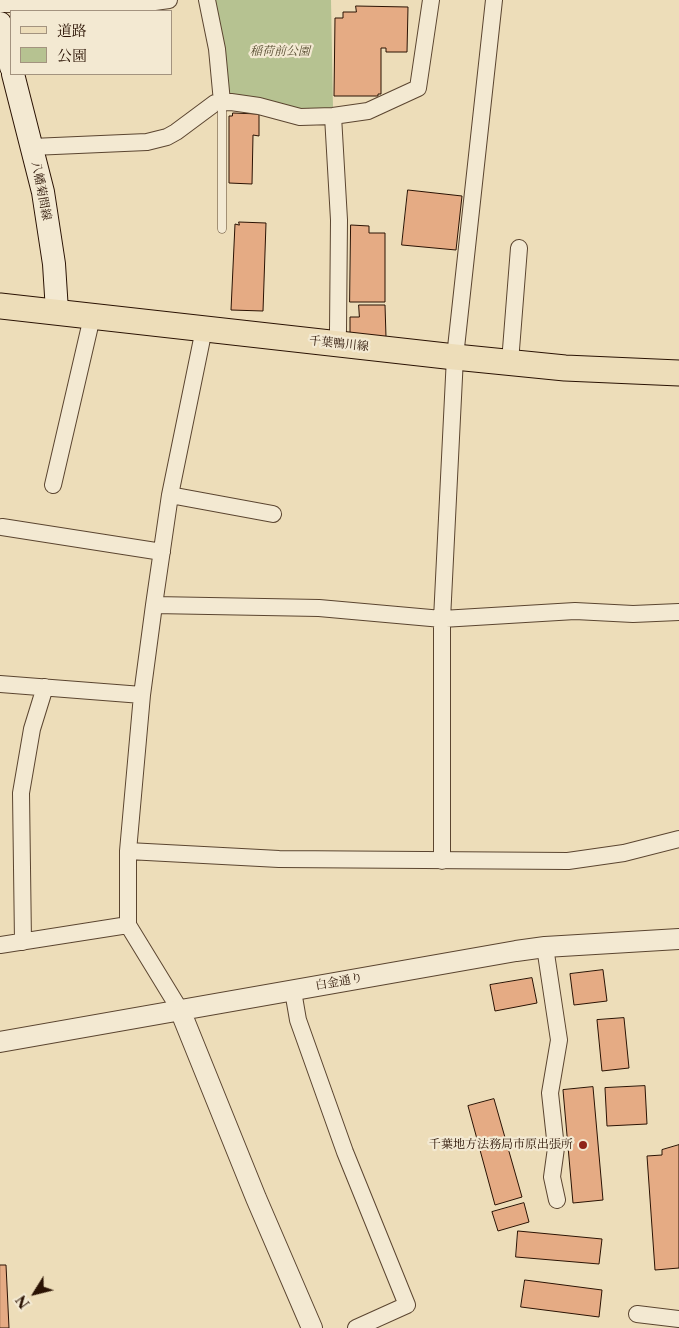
<!DOCTYPE html>
<html>
<head>
<meta charset="utf-8">
<style>
	body { margin:0 }
	#map { position:relative; width:679px; height:1328px; overflow:hidden; background:#edddb9; font-family:"Libre Caslon Text","Noto Serif JP",serif }
	canvas { display:block }
	.legend { position:absolute; left:10px; top:10px; width:162px; height:65px; box-sizing:border-box; background:#f3e9d2; border:1px solid #a3937f; margin:0; padding:6px 9px; list-style:none; font-size:15px; color:#2a1203 }
	.legend li { display:flex; align-items:center; gap:10px; height:25px }
	.legend b { width:25px; border:1px solid #a3937f }
	.north { position:absolute; left:10px; top:1268px; width:50px; height:50px; -webkit-text-stroke:4px #f3e9d2; paint-order:stroke; rotate:234deg; font-size:14px; font-weight:700; line-height:20px; text-align:center; color:#2a1203 }
	.north::after { content:''; display:block; margin:auto; width:18px; height:22px; background:#2a1203; clip-path:polygon(50% 0,100% 100%,50% 72%,0 100%) }
</style>
</head>
<body>
<div id="map">
<canvas width="679" height="1328"></canvas>
<ul class="legend">
<li><b style="height:6px;background:#edddb9"></b>道路</li>
<li><b style="height:14px;background:#b6c291"></b>公園</li>
</ul>
<div class="north">N</div>
</div>
<script>
const g = document.querySelector('canvas').getContext('2d');
g.lineJoin = 'round';
function fillPath(path, color) { g.fillStyle = color; g.fill(path, 'evenodd'); }
function stroke(path, color, width, dash) { g.strokeStyle = color; g.lineWidth = width; g.lineCap = dash ? 'butt' : 'round'; g.setLineDash(dash || []); g.stroke(path); }
function label(font, color, halo, rows, align = 'center') {
  g.font = font + ' "Libre Caslon Text","Noto Serif JP",serif'; g.lineWidth = 4.5; g.setLineDash([]); g.textBaseline = 'middle'; g.strokeStyle = halo; g.fillStyle = color; for (const [text, x, y, turn = 0] of rows) {
    g.save(); g.translate(x, y); g.rotate((+turn || 0) * Math.PI / 180); g.textAlign = isNaN(turn) ? turn : align; if (halo) g.strokeText(text, 0, 0); g.fillText(text, 0, 0); g.restore();
  }
}
fillPath(new Path2D(`
	M 214,0 L 331,0 L 333,109 L 293,110 L 230,97 Z`), '#b6c291');
const building = new Path2D(`
	M 356,6 L 408,7 L 407,52 L 386,52 L 386,48 L 381,48 L 381,94 L 378,94 L 378,96 L 334,96 L 335,18 L 343,18 L 343,12 L 356,12 Z
	M 233,113 L 259,114 L 259,136 L 253,135 L 252,184 L 229,183 L 229,116 L 232,116 Z
	M 408,190 L 462,196 L 456,250 L 402,245 Z
	M 239,222 L 266,223 L 263,311 L 231,310 L 235,224 L 239,225 Z
	M 351,225 L 369,226 L 369,233 L 385,233 L 385,302 L 350,302 Z
	M 359,305 L 385,305 L 386,337 L 350,335 L 350,317 L 359,317 Z
	M 603,970 L 607,1001 L 574,1005 L 570,974 Z
	M 532,978 L 537,1003 L 495,1011 L 490,985 Z
	M 624,1018 L 629,1068 L 602,1071 L 597,1020 Z
	M 645,1086 L 647,1124 L 607,1126 L 605,1088 Z
	M 593,1087 L 603,1200 L 573,1203 L 563,1090 Z
	M 494,1099 L 522,1197 L 495,1205 L 468,1106 Z
	M 679,1145 L 679,1268 L 655,1270 L 647,1156 L 662,1155 L 662,1150 Z
	M 524,1203 L 529,1222 L 498,1231 L 492,1212 Z
	M 518,1231 L 602,1239 L 599,1264 L 516,1257 Z
	M 0,1265 L 6,1265 L 9,1328 L 0,1328 Z
	M 525,1280 L 602,1290 L 599,1317 L 521,1307 Z`);
fillPath(building, '#e5ab84');
stroke(building, '#2a1203', 1);
const service = new Path2D(`
	M 222,229 L 222,102`);
const minor = new Path2D(`
	M 207,0 L 217,49 L 222,102
	M 0,4 L 140,4 L 169,0
	M 333,116 L 339,220 L 338,330 L 337,344
	M 32,147 L 147,142 L 167,137 L 176,132 L 215,103 L 231,102 L 259,106 L 300,117 L 333,116 L 368,111 L 418,88 L 431,0
	M 510,362 L 519,248
	M 53,485 L 92,317
	M 170,495 L 273,514
	M 2,527 L 162,552
	M 154,605 L 319,608 L 442,619 L 575,611 L 633,614 L 679,612
	M 0,684 L 142,695
	M 128,851 L 279,859 L 568,861 L 624,853 L 679,839
	M 442,861 L 442,619 L 455,357 L 494,0
	M 23,942 L 21,793 L 32,729 L 45,687
	M 0,945 L 128,925
	M 545,947 L 559,1040 L 550,1093 L 556,1148 L 552,1177 L 557,1200
	M 293,991 L 298,1020 L 345,1152 L 407,1305 L 356,1328
	M 180,1010 L 128,925 L 128,851 L 142,695 L 154,605 L 170,495 L 204,329
	M 637,1314 L 679,1319`);
const tertiary = new Path2D(`
	M 180,1010 L 256,1198 L 312,1328
	M 0,1042 L 516,951 L 545,947 L 679,939`);
const secondary = new Path2D(`
	M 0,23 L 11,67
	M 13,74 L 43,192 L 54,264 L 57,311`);
const primary = new Path2D(`
	M 0,306 L 455,357 L 565,368 L 679,373`);
stroke(service, '#5b4530', 9);
stroke(minor, '#5b4530', 18);
stroke(tertiary, '#5b4530', 22);
stroke(secondary, '#2a1203', 24);
stroke(primary, '#2a1203', 27);
stroke(service, '#f3e9d2', 8);
stroke(minor, '#f3e9d2', 16);
stroke(tertiary, '#f3e9d2', 20);
stroke(secondary, '#f3e9d2', 22);
stroke(primary, '#edddb9', 25);
for (const [x, y, r, color] of [
	[583,1145,5,"#8f2418"]
]) { const dot = new Path2D(); dot.arc(x, y, r, 0, 2 * Math.PI); g.fillStyle = color; g.fill(dot); stroke(dot, '#f3e9d2', 2); }
label('italic 12px', '#5b5035', '#f3e9d2', [
	["稲荷前公園",280,52]
]);
label('12px', '#2a1203', '#f3e9d2', [
	["八幡菊間線",41,191,79],
	["千葉鴨川線",339,344,6],
	["白金通り",339,982,-10]
]);
label('12px', '#2a1203', '#f3e9d2', [
	["千葉地方法務局市原出張所",573,1145]
], 'right');
</script>
</body>
</html>
